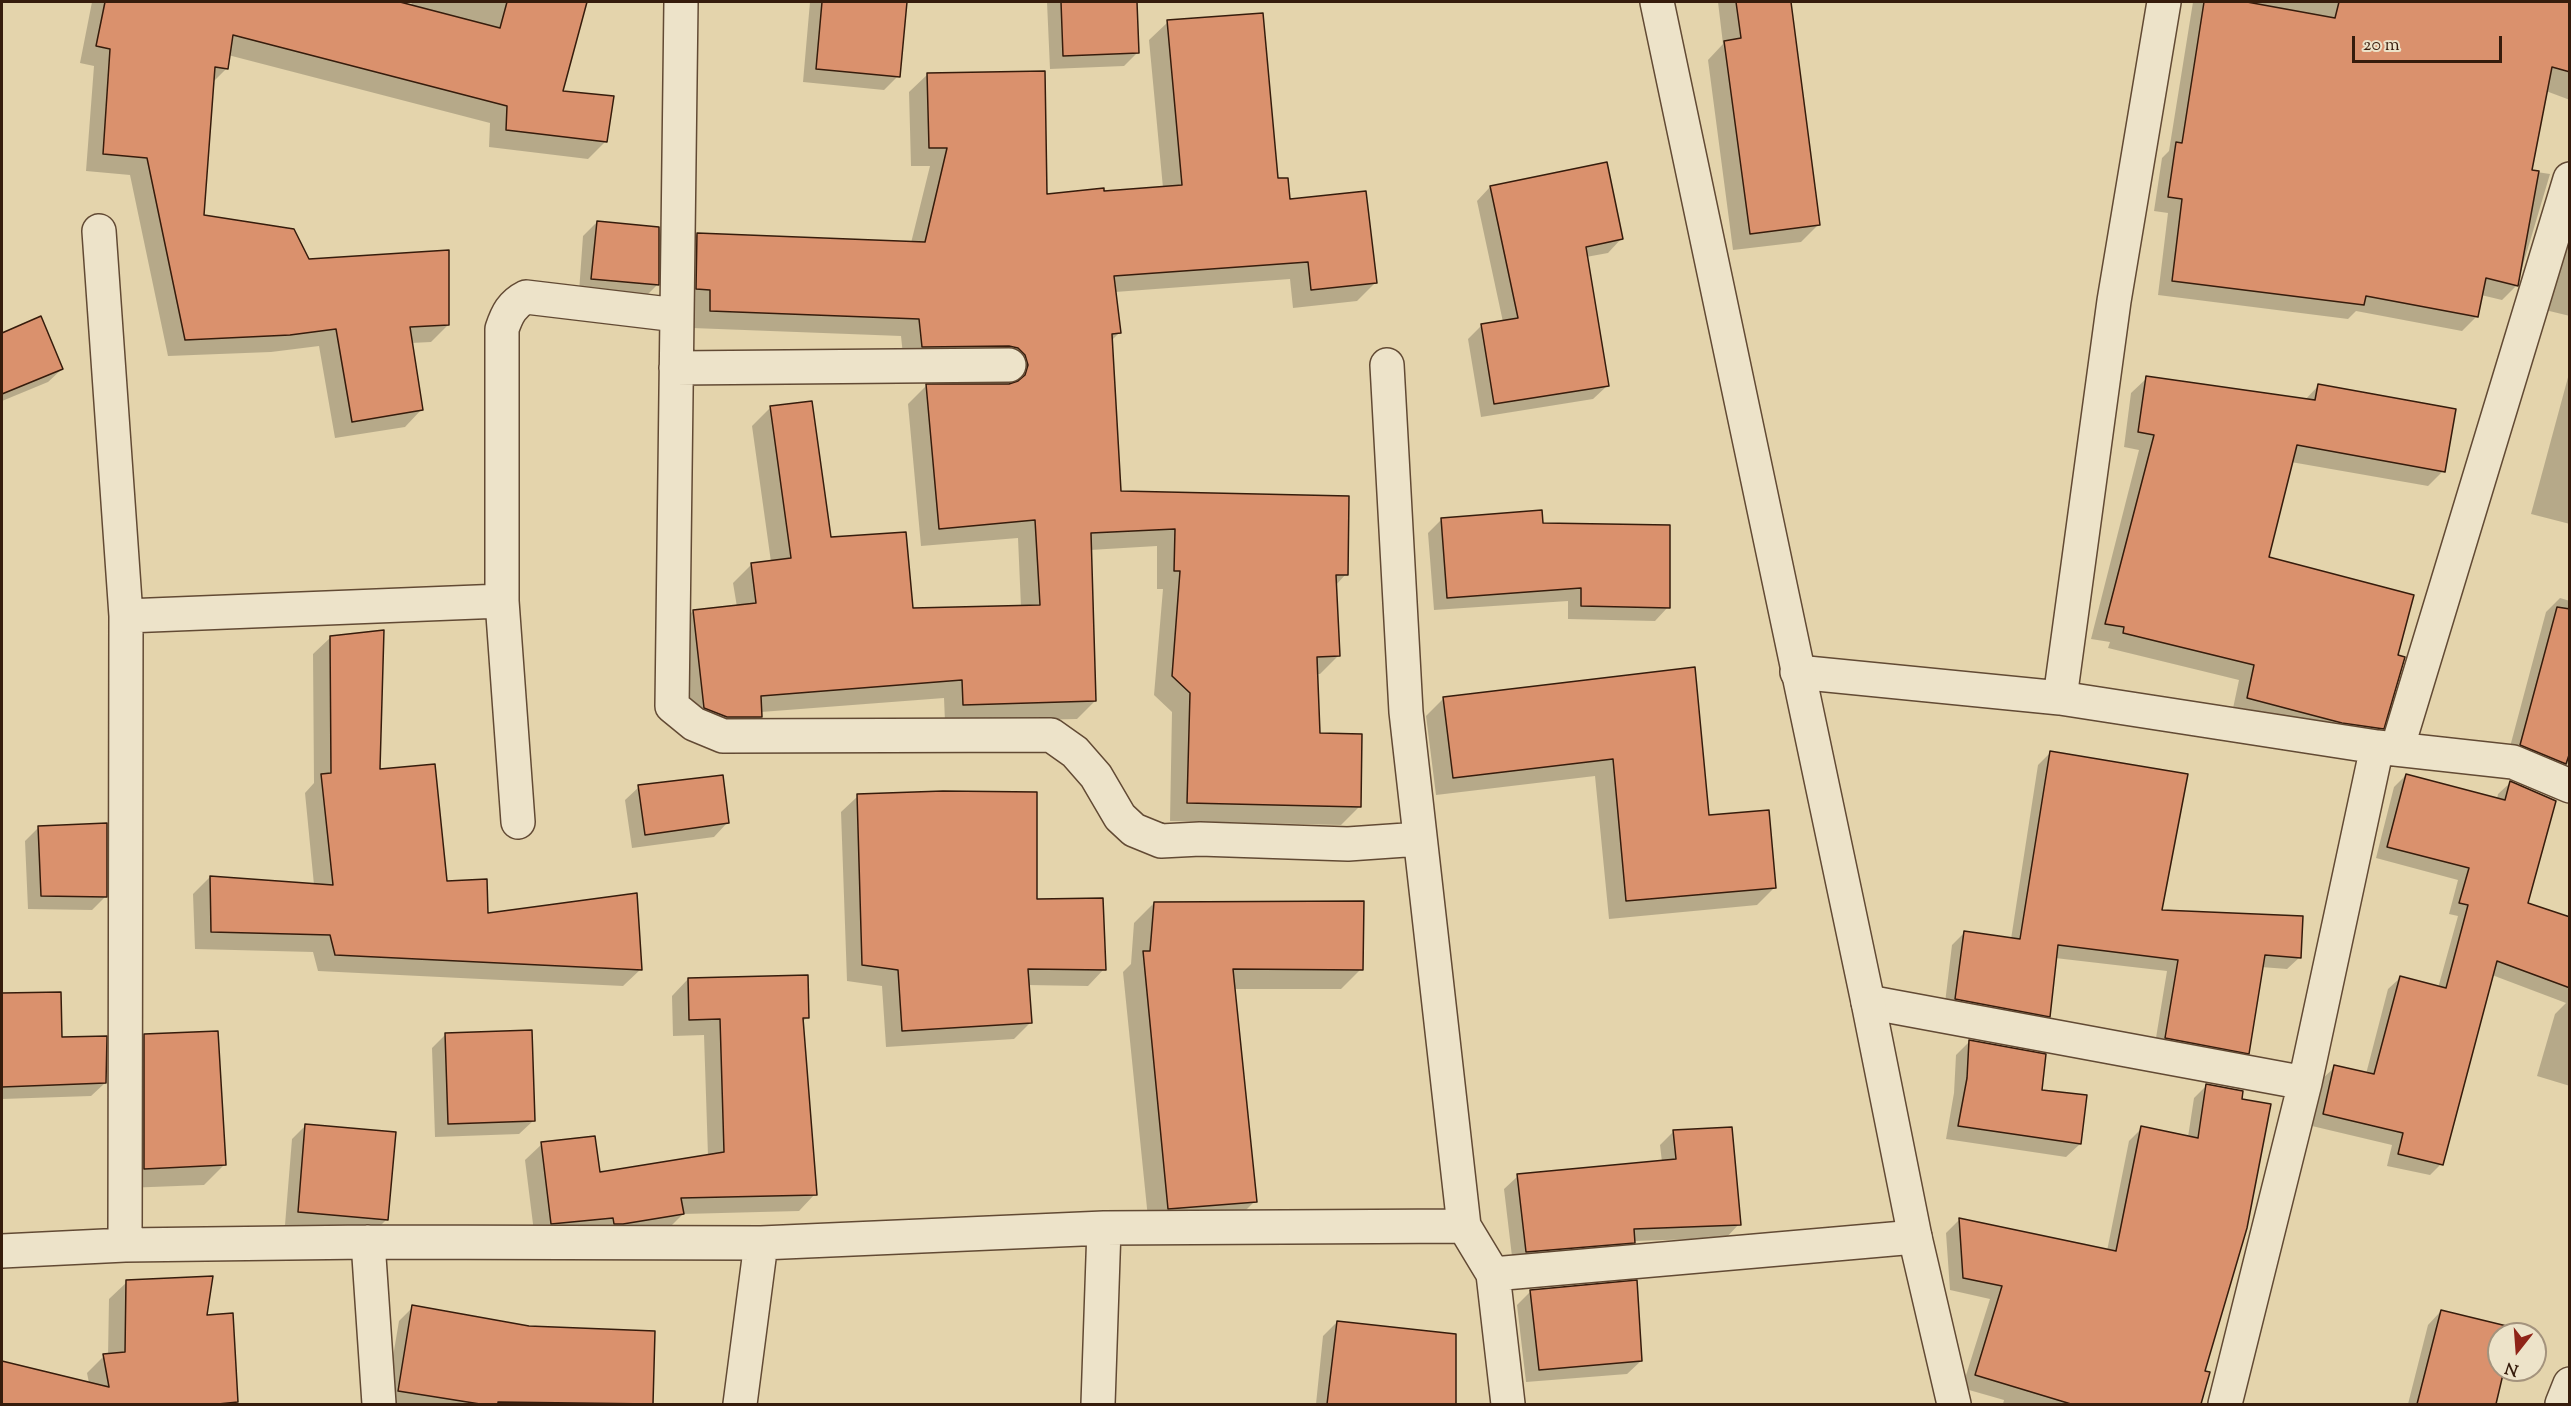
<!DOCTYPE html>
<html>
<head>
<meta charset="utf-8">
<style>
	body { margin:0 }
	#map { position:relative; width:2571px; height:1406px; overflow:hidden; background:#e4d4ac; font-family:"Sorts Mill Goudy",serif }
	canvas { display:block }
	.frame { position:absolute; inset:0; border:3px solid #361c0c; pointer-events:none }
	.north { position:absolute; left:2487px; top:1322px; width:60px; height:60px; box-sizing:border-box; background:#ede3c9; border:2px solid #a4937d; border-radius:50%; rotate:197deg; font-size:16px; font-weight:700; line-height:24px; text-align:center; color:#361c0c }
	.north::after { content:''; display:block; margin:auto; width:21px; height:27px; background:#8f2418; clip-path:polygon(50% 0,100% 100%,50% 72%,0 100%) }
	.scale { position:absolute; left:2352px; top:36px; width:150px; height:27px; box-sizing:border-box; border:3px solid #361c0c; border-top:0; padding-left:8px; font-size:18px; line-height:21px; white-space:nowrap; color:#361c0c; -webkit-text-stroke:4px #ede3c9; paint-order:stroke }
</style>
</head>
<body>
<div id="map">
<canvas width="2571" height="1406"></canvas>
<div class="frame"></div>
<div class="north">N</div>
<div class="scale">20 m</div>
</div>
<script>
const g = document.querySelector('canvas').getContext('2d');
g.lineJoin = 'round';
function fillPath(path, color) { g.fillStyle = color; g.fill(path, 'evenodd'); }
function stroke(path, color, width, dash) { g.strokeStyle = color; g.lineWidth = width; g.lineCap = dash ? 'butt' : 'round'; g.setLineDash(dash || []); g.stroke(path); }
fillPath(new Path2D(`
	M 92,2 L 394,2 L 411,6 L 412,2 L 586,2 L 561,93 L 605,142 L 588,159 L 489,147 L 490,123 L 228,55 L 227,68 L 212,83 L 202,216 L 448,325 L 431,342 L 411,343 L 422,409 L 405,427 L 335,438 L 319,346 L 271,352 L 168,356 L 130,175 L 86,171 L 94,66 L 80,63 Z
	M 810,2 L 905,2 L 898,76 L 884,90 L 803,82 Z
	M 1047,2 L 1135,2 L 1137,53 L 1124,66 L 1050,69 Z
	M 1718,2 L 1789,2 L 1818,225 L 1801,242 L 1733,250 L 1708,60 L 1723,44 Z
	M 2193,2 L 2570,2 L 2570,100 L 2546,91 L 2530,171 L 2550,174 L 2517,285 L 2502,300 L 2481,295 L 2477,316 L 2462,331 L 2356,311 L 2348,319 L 2158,295 L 2168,213 L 2154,211 L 2162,158 L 2169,151 Z
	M 1168,22 L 1276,180 L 1288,201 L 1375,283 L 1357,301 L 1293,308 L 1290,279 L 1115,292 L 1119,333 L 1111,341 L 1119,492 L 1346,574 L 1335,586 L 1338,656 L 1320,674 L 1316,674 L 1318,735 L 1359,807 L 1341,825 L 1170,821 L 1172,712 L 1154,695 L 1163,589 L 1157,589 L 1157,546 L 1090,550 L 1095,701 L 1077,719 L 945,722 L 944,698 L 761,712 L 761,717 L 743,735 L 686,726 L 675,630 L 693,611 L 737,607 L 733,583 L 752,564 L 771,562 L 752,426 L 771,407 L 830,539 L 911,609 L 1021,607 L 1018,538 L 921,546 L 908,404 L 926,386 L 1010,385 L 1008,375 L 904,365 L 901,336 L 692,328 L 679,253 L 697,234 L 911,243 L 930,166 L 911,166 L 909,92 L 928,74 L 1046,196 L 1163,188 L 1149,40 Z
	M 1490,187 L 1621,239 L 1608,253 L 1586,257 L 1607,386 L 1593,399 L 1481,417 L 1468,339 L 1482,325 L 1503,322 L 1477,201 Z
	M 2570,211 L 2570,316 L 2541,309 Z
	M 597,222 L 657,285 L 644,298 L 579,292 L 583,236 Z
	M 41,318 L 62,369 L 48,382 L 2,401 L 2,334 Z
	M 2570,370 L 2570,524 L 2531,514 Z
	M 2147,378 L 2305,400 L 2318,386 L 2443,471 L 2428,486 L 2291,462 L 2267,558 L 2396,656 L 2382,728 L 2367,744 L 2232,713 L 2239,680 L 2108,648 L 2110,642 L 2091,639 L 2139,450 L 2124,447 L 2131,393 Z
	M 1442,519 L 1541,525 L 1668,607 L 1655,621 L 1568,619 L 1568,601 L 1434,610 L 1428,533 Z
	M 2560,598 L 2570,601 L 2570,762 L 2561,770 L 2507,758 L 2546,612 Z
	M 331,637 L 379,770 L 446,882 L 487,915 L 641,969 L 623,986 L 318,971 L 313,952 L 195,949 L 193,894 L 210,877 L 314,885 L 305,793 L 314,783 L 313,654 Z
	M 1693,669 L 1708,817 L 1775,887 L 1757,905 L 1609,919 L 1595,776 L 1436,795 L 1426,716 L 1444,698 Z
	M 2050,753 L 2160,911 L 2300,957 L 2287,969 L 2261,967 L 2247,1053 L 2235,1065 L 2154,1050 L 2167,971 L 2055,958 L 2049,1016 L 2037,1028 L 1944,1011 L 1952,945 L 1964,933 L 2011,939 L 2038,765 Z
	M 2406,775 L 2497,799 L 2498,794 L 2510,783 L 2526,904 L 2570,919 L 2570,1086 L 2537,1076 L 2555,1014 L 2566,1003 L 2492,975 L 2441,1164 L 2430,1175 L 2387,1166 L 2392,1145 L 2312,1126 L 2323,1078 L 2335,1067 L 2366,1074 L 2388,989 L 2400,978 L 2438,988 L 2458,916 L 2449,914 L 2458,880 L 2376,858 L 2394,787 Z
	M 639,787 L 727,823 L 714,837 L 632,848 L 625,800 Z
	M 858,796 L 1035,901 L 1104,969 L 1088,986 L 1027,985 L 1030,1023 L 1014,1039 L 886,1047 L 882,986 L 847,981 L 841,812 Z
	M 39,827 L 105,897 L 92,910 L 28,909 L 25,841 Z
	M 1154,903 L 1361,969 L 1341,989 L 1234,989 L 1255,1201 L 1235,1221 L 1149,1228 L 1123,972 L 1131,964 L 1134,923 Z
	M 688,979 L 808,1017 L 802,1022 L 815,1194 L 799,1211 L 683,1214 L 666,1231 L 535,1240 L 525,1160 L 542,1144 L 599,1173 L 708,1156 L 704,1035 L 673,1036 L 672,996 Z
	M 59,994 L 61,1039 L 105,1083 L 91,1096 L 2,1099 L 2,995 Z
	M 145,1035 L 224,1165 L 204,1185 L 125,1188 L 125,1055 Z
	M 445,1035 L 533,1121 L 519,1134 L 435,1137 L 432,1048 Z
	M 1970,1041 L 2041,1092 L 2080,1144 L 2066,1157 L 1946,1139 L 1954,1093 L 1956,1055 Z
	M 2207,1085 L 2203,1372 L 2208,1373 L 2199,1404 L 2003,1404 L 2004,1400 L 1962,1388 L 1990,1299 L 1950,1290 L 1946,1233 L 1959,1220 L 2107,1251 L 2129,1141 L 2142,1128 L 2188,1137 L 2194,1098 Z
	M 306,1125 L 387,1219 L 373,1233 L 285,1225 L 292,1139 Z
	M 1673,1132 L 1739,1224 L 1726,1238 L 1634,1241 L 1620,1256 L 1513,1265 L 1504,1189 L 1518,1176 L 1662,1162 L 1660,1145 Z
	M 127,1282 L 205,1317 L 237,1402 L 234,1404 L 2,1404 L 2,1363 L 89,1383 L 87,1373 L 104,1356 L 108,1356 L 109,1299 Z
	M 1531,1291 L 1641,1361 L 1627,1374 L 1526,1382 L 1517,1305 Z
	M 413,1307 L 529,1327 L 653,1333 L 651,1404 L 385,1404 L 399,1321 Z
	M 2441,1311 L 2512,1334 L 2499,1334 L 2499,1370 L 2503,1370 L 2494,1404 L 2408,1404 L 2428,1325 Z
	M 1337,1322 L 1455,1335 L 1454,1404 L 1316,1404 L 1323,1336 Z`), '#0003');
const building = new Path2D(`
	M 105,2 L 400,2 L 500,28 L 507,2 L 587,2 L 563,91 L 614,96 L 607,142 L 506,130 L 507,106 L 233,35 L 228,69 L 215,67 L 204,215 L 294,229 L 309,259 L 449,250 L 449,325 L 410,327 L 423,410 L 352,422 L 336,329 L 290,335 L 185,340 L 147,158 L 103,154 L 110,49 L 96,46 Z
	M 822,2 L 907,2 L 900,77 L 816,69 Z
	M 1061,2 L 1137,2 L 1139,53 L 1063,56 Z
	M 1736,2 L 1791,2 L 1820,225 L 1750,234 L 1724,41 L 1741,38 Z
	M 2204,2 L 2247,2 L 2335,18 L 2339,2 L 2570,2 L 2570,72 L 2552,67 L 2532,170 L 2539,171 L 2518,286 L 2486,278 L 2478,317 L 2366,296 L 2364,305 L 2172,281 L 2182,199 L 2168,197 L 2176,142 L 2182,143 Z
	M 1263,13 L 1278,178 L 1288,178 L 1290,199 L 1366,191 L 1377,283 L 1311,290 L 1308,262 L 1114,276 L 1121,333 L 1112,334 L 1121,491 L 1349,496 L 1348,575 L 1336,575 L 1340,656 L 1317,657 L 1320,733 L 1362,734 L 1361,807 L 1187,803 L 1190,693 L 1172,676 L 1180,571 L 1174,571 L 1175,529 L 1091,533 L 1096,701 L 963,705 L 962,680 L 761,696 L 762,717 L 727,717 L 704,708 L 693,610 L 756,603 L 751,563 L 791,558 L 770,406 L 812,401 L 831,537 L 906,532 L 913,608 L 1040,605 L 1035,520 L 939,529 L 926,384 L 1009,384 L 1018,381 L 1025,375 L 1028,365 L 1025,355 L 1018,348 L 1009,346 L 922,347 L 919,319 L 710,311 L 710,290 L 696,289 L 697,233 L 925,242 L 947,148 L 929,148 L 927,73 L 1045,71 L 1047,194 L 1104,188 L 1104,191 L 1182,185 L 1167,20 Z
	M 1607,162 L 1623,239 L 1586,247 L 1609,386 L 1494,404 L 1481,324 L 1518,318 L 1490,186 Z
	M 597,221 L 659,227 L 659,285 L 591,279 Z
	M 41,316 L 63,369 L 2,394 L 2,333 Z
	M 2146,376 L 2315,400 L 2318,384 L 2456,409 L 2445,472 L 2297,445 L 2269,557 L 2414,595 L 2398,655 L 2405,657 L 2384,729 L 2342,723 L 2247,698 L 2254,665 L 2123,633 L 2124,627 L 2105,624 L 2154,435 L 2138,432 Z
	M 1542,510 L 1543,523 L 1670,525 L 1670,608 L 1581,606 L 1581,588 L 1447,598 L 1441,518 Z
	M 2557,607 L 2570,609 L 2570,752 L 2566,764 L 2520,745 Z
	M 384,630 L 380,769 L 435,764 L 447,881 L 487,879 L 488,913 L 637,893 L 642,970 L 335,955 L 330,935 L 211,932 L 210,876 L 333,885 L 321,774 L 331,773 L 330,636 Z
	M 1695,667 L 1709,815 L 1769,810 L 1776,888 L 1626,901 L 1613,759 L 1453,778 L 1443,697 Z
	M 2050,751 L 2188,774 L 2162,910 L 2303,916 L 2301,958 L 2265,955 L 2249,1054 L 2165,1038 L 2178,960 L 2058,945 L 2050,1017 L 1955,999 L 1964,931 L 2020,939 Z
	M 2406,774 L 2505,800 L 2510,781 L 2556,801 L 2528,903 L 2570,917 L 2570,988 L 2497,961 L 2443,1165 L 2398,1154 L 2403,1133 L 2323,1114 L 2334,1065 L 2374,1074 L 2400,976 L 2446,988 L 2468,905 L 2459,903 L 2469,868 L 2387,847 Z
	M 723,775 L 729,823 L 645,835 L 638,785 Z
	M 943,791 L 1037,792 L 1037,899 L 1103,898 L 1106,970 L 1028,969 L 1032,1023 L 902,1031 L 898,970 L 862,965 L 857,794 Z
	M 107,823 L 107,897 L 41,896 L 38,826 Z
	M 1364,901 L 1363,970 L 1233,969 L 1257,1202 L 1168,1209 L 1143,951 L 1150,951 L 1154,902 Z
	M 808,975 L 809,1018 L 803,1018 L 817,1195 L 681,1198 L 684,1214 L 623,1224 L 614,1224 L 613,1218 L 551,1224 L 541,1142 L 595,1136 L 600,1172 L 724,1152 L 720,1019 L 689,1020 L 688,978 Z
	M 61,992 L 62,1037 L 107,1036 L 106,1083 L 2,1087 L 2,993 Z
	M 532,1030 L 535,1121 L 448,1124 L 445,1033 Z
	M 218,1031 L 226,1165 L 144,1169 L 144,1034 Z
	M 1969,1040 L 2046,1054 L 2042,1090 L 2087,1095 L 2081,1144 L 1958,1126 L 1967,1078 Z
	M 2206,1084 L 2243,1091 L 2242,1099 L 2271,1104 L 2247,1228 L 2205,1371 L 2210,1372 L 2201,1404 L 2071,1404 L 1975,1375 L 2002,1286 L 1963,1278 L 1959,1218 L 2116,1251 L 2141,1126 L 2198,1138 Z
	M 305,1124 L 396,1132 L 388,1220 L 298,1212 Z
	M 1732,1127 L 1741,1225 L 1634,1229 L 1635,1243 L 1526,1252 L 1517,1174 L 1676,1159 L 1673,1130 Z
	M 213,1276 L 207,1315 L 233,1313 L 238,1402 L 218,1404 L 2,1404 L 2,1361 L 109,1387 L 103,1354 L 125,1352 L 126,1280 Z
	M 1637,1280 L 1642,1361 L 1539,1370 L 1530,1290 Z
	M 412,1305 L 529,1326 L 655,1331 L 653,1404 L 498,1402 L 498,1404 L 480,1404 L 398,1391 Z
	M 2441,1310 L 2515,1328 L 2513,1334 L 2499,1334 L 2499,1370 L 2504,1370 L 2496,1404 L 2417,1404 Z
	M 1337,1321 L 1456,1334 L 1456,1404 L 1327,1404 Z`);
fillPath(building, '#da916d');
stroke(building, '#361c0c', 1.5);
const minor = new Path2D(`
	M 681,2 L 672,706 L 694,724 L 723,736 L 1051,735 L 1075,752 L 1096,776 L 1120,817 L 1134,830 L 1161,841 L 1200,839 L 1348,844 L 1420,839
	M 99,231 L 126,616 L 125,1245
	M 1387,365 L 1406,712 L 1464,1226 L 1493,1274 L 1508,1404
	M 676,368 L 1009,365
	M 126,616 L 502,601
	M 1797,672 L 2060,698 L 2377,747 L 2513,762 L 2570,786
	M 2060,698 L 2114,301 L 2164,2
	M 2397,749 L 2570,179
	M 518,822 L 502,601 L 502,329 C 507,314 512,304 526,297 L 677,315
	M 1868,1002 L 2305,1083
	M 368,1242 L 379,1404
	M 2,1251 L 125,1245 L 368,1242 L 761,1243 L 1104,1228 L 1464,1226
	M 1493,1274 L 1915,1237
	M 740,1404 L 761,1243
	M 1098,1404 L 1104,1228
	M 2225,1404 L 2305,1083 L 2377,747
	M 2562,1404 L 2570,1384`);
const tertiary = new Path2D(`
	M 1657,2 L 1868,1002 L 1915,1237 L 1954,1404`);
stroke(minor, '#624a34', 36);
stroke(tertiary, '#624a34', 36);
stroke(minor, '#ede3c9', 33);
stroke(tertiary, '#ede3c9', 33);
</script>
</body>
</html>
